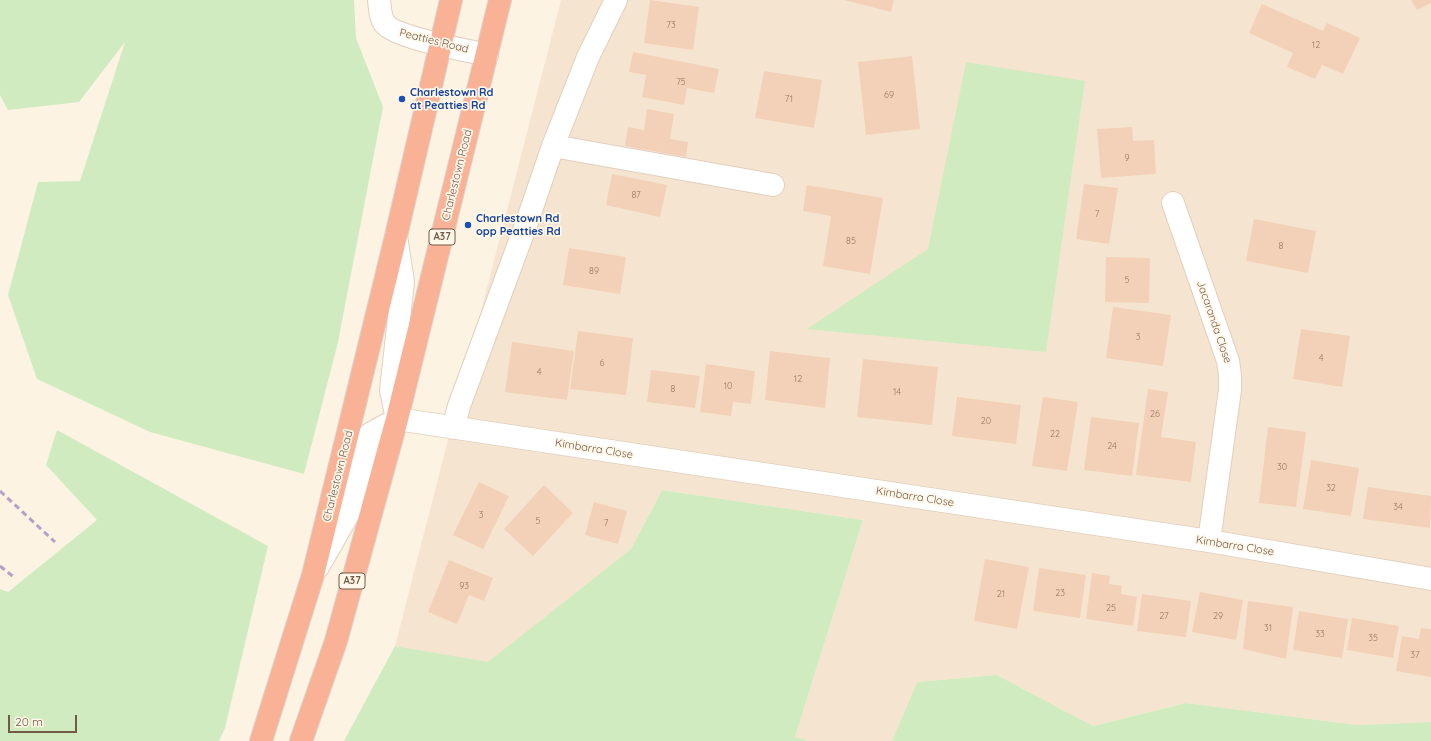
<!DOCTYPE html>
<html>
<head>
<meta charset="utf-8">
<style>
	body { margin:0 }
	#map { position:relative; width:1431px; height:741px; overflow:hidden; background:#fdf3e2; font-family:Quicksand,sans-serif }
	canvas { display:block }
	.scale { position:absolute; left:8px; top:715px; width:69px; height:18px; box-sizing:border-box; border:2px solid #755947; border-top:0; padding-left:5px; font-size:12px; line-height:14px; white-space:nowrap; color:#755947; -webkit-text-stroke:3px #fff7e9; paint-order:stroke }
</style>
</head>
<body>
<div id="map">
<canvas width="1431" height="741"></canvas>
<div class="scale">20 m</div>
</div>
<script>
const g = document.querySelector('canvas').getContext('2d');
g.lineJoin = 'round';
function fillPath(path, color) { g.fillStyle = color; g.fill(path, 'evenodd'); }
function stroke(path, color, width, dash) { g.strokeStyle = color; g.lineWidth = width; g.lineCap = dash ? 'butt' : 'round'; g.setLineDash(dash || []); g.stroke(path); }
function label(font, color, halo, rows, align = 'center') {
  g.font = font + ' Quicksand,sans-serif'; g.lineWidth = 3.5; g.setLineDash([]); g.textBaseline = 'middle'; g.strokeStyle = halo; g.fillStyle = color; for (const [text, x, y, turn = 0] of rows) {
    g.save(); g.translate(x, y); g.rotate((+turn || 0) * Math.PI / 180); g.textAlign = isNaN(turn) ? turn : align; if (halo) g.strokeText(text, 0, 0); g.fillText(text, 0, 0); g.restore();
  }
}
fillPath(new Path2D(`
	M 561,0 L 1431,0 L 1431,722 L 1357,725 L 1186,703 L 1093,726 L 997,675 L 917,682 L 892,741 L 808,741 L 795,737 L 863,520 L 662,490 L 631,549 L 488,663 L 395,646 Z`), '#f5e5d0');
fillPath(new Path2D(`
	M 0,0 L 354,0 L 356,38 L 383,107 L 338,342 L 304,474 L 150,432 L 37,379 L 8,295 L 38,182 L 80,181 L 125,42 L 79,102 L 8,110 L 0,95 Z
	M 966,62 L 1085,81 L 1046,352 L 807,329 L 928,249 Z
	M 57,430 L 268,546 L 225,728 L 219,741 L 0,741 L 0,589 L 8,592 L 97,520 L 46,465 Z
	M 662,490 L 863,520 L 795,737 L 808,741 L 344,741 L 395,646 L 488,662 L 631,549 Z
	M 997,675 L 1093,726 L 1186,703 L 1357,725 L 1431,722 L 1431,741 L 892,741 L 917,682 Z`), '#d1ebc0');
fillPath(new Path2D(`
	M 650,0 L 699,7 L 693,50 L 644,43 Z
	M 844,0 L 894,0 L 891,12 Z
	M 1411,0 L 1431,0 L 1431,3 L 1417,10 Z
	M 1262,4 L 1323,31 L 1327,23 L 1360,38 L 1343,74 L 1322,65 L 1315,79 L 1287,67 L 1293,53 L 1249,33 Z
	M 633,52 L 719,69 L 714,93 L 687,88 L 684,105 L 642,97 L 646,75 L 629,72 Z
	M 912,56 L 920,129 L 866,135 L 858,62 Z
	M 764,71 L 822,80 L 814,128 L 755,118 Z
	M 647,109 L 674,114 L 670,139 L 688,142 L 686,157 L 625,146 L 628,127 L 644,130 Z
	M 1132,127 L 1133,141 L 1154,140 L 1156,174 L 1101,178 L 1097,129 Z
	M 612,174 L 667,185 L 660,217 L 606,205 Z
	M 1084,184 L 1118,188 L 1109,244 L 1076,239 Z
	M 807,185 L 883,198 L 870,274 L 823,266 L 831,216 L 803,211 Z
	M 1254,219 L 1316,231 L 1308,273 L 1246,261 Z
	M 569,248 L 626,257 L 620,294 L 563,285 Z
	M 1106,257 L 1150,258 L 1149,303 L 1105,302 Z
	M 1113,307 L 1171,315 L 1163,366 L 1106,358 Z
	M 1301,329 L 1350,336 L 1342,387 L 1293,379 Z
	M 578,331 L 633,338 L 626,395 L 570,389 Z
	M 512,342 L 574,351 L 567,400 L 505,392 Z
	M 770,351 L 830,358 L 825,408 L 765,400 Z
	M 863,359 L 938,367 L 932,425 L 857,417 Z
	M 706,364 L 755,371 L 751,404 L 733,402 L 731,416 L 700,412 Z
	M 651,370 L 700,376 L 695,408 L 647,402 Z
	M 1148,389 L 1168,392 L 1161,437 L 1196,442 L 1191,482 L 1136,475 Z
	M 957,397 L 1021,405 L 1016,444 L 952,436 Z
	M 1043,397 L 1078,402 L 1067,471 L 1032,466 Z
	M 1091,417 L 1139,423 L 1132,476 L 1084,470 Z
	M 1268,427 L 1306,432 L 1296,507 L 1259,503 Z
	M 1311,460 L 1359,468 L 1351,516 L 1303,509 Z
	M 479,482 L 509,496 L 483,549 L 453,535 Z
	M 544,485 L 573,513 L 533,556 L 504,529 Z
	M 1368,487 L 1431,496 L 1430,528 L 1363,519 Z
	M 594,502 L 627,511 L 618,544 L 585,535 Z
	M 985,559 L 1029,567 L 1017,629 L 974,621 Z
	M 449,560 L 493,578 L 484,601 L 469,595 L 457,624 L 428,612 Z
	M 1039,568 L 1086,575 L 1080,618 L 1033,611 Z
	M 1092,573 L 1110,576 L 1109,584 L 1122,586 L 1121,594 L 1137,597 L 1133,626 L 1086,619 Z
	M 1200,592 L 1243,600 L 1236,640 L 1192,632 Z
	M 1142,594 L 1191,601 L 1186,637 L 1137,631 Z
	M 1248,601 L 1293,607 L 1286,659 L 1243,649 Z
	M 1299,611 L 1348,619 L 1342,658 L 1293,650 Z
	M 1352,618 L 1399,626 L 1393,658 L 1347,650 Z
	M 1421,628 L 1431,629 L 1431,677 L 1396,671 L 1402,636 L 1419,639 Z`), '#f3d1b8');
const minor = new Path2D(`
	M 379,0 C 380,7 380,18 385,24 C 397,38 466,50 487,55
	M 553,146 L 773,185
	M 1173,203 L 1228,361 L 1230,375 L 1230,390 L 1209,541
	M 396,236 L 403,282 L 391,390 L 397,419
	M 397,419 L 1209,541 L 1431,579
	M 453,428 L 459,406 L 527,222 L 553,146 L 588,57 L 616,0
	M 318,567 L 350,511 L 370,434 L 397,419`);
const highway = new Path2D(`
	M 261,741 L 313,575 L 396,236 L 451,0
	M 301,741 L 336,641 L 397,419 L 500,0`);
stroke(minor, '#e2cfbd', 24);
stroke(highway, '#dbd4cf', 24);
stroke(minor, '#fff', 22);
stroke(highway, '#fab296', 22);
stroke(new Path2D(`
	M 0,491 L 55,542
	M 0,566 L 15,578`), '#b6a0c6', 3, [6, 4]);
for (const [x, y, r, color] of [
	[402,99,4,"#1a4fb4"],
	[468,225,4,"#1a4fb4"]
]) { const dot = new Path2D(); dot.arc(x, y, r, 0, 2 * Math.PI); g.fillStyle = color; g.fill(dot); stroke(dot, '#fff7e9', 1.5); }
label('9px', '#947763', null, [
	["73",671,25],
	["12",1316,45],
	["75",681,82],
	["69",889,95],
	["71",789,99],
	["9",1127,158],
	["87",636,195],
	["7",1097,214],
	["85",851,241],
	["8",1281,246],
	["89",594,271],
	["5",1127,280],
	["3",1138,337],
	["4",1321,358],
	["6",602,363],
	["4",539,372],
	["12",798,379],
	["10",728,386],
	["8",673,389],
	["14",897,392],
	["26",1155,414],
	["20",986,421],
	["22",1055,434],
	["24",1112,446],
	["30",1282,467],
	["32",1331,488],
	["34",1398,507],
	["3",481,515],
	["5",538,521],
	["7",606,523],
	["93",464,586],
	["23",1060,593],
	["21",1001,594],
	["25",1111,608],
	["27",1164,616],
	["29",1218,616],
	["31",1268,628],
	["33",1320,634],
	["35",1373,638],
	["37",1415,655]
]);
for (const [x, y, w] of [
	[442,237,26],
	[352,581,26]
]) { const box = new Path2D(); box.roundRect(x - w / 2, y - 8, w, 16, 3); g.fillStyle = '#fff7e9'; g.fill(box); stroke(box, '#755947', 1); }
label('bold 10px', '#755947', null, [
	["A37",442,237],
	["A37",352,581]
]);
label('11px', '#755947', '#fff7e9', [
	["Peatties Road",434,41,14],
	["Charlestown Road",457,175,-76],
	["Jacaranda Close",1214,322,71],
	["Kimbarra Close",594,449,9],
	["Charlestown Road",338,476,-76],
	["Kimbarra Close",915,497,9],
	["Kimbarra Close",1235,546,9]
]);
label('bold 11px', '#164399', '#fff7e9', [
	["Charlestown Rd",410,93],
	["at Peatties Rd",410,106],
	["Charlestown Rd",476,219],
	["opp Peatties Rd",476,232]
], 'left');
</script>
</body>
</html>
